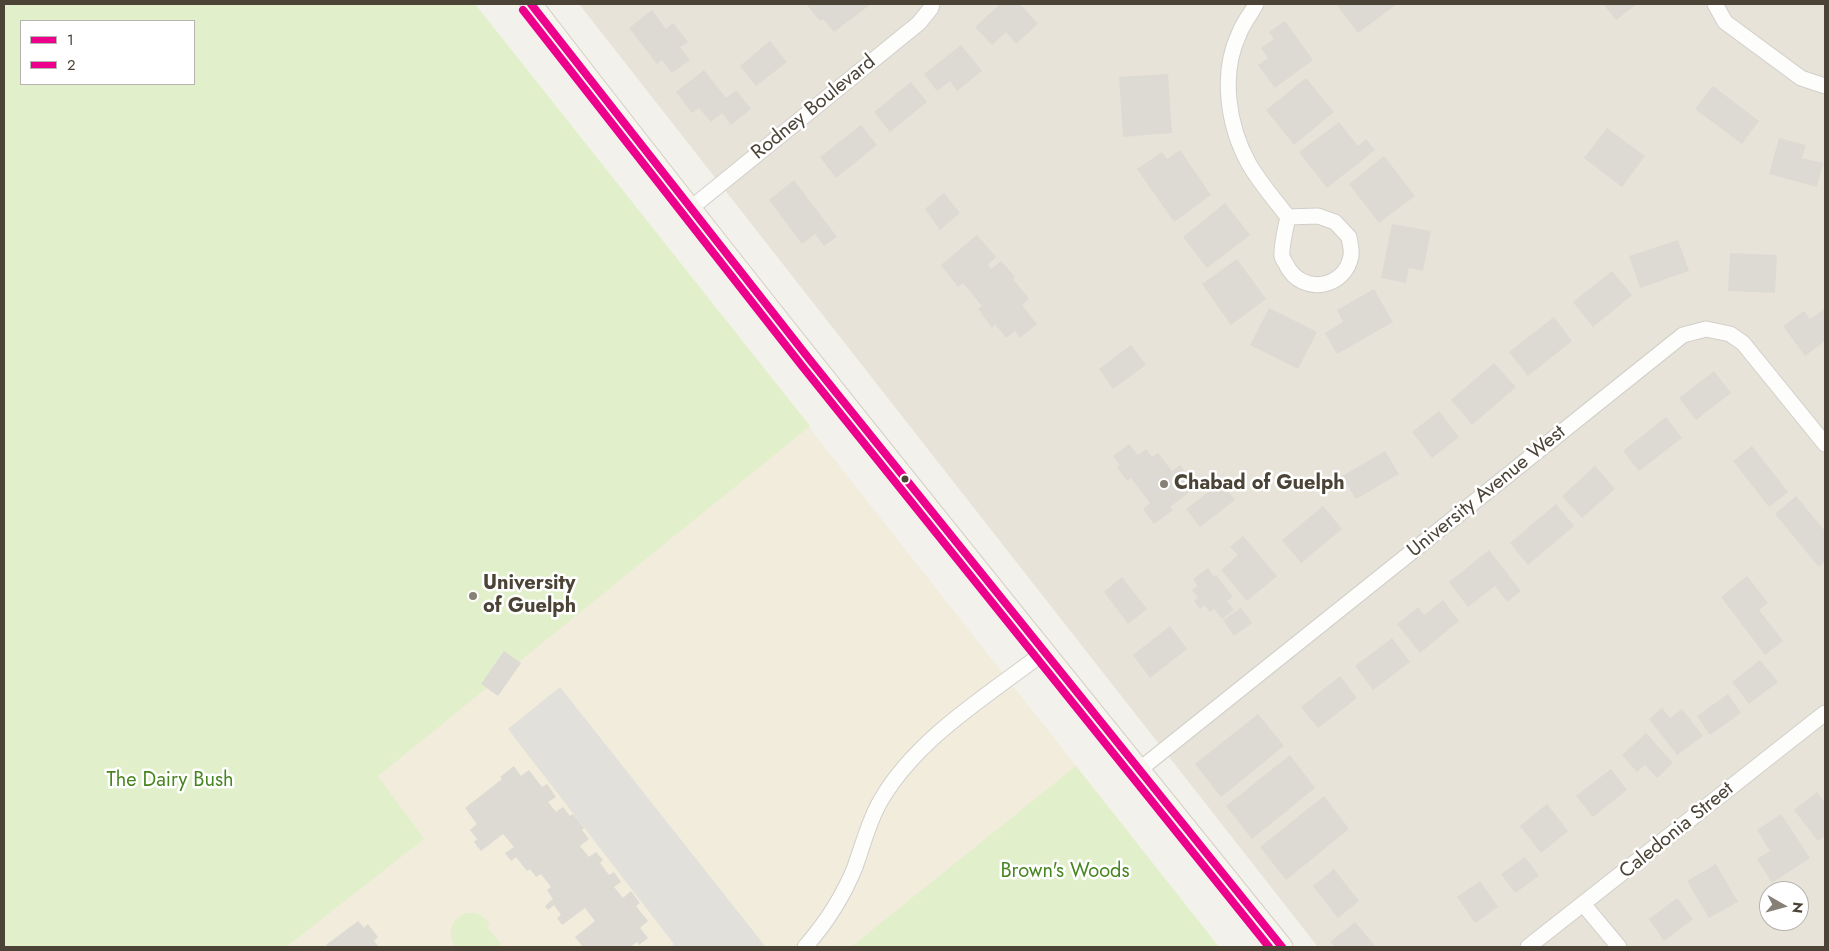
<!DOCTYPE html>
<html>
<head>
<meta charset="utf-8">
<style>
	body { margin:0 }
	#map { position:relative; width:1829px; height:951px; overflow:hidden; background:#f3f1ec; font-family:Jost,sans-serif }
	canvas { display:block }
	.frame { position:absolute; inset:0; border:5px solid #4b4336; pointer-events:none }
	.legend { position:absolute; left:20px; top:20px; width:175px; height:65px; box-sizing:border-box; background:#fff; border:1px solid #b7b4af; margin:0; padding:6px 9px; list-style:none; font-size:15px; color:#4b4336 }
	.legend li { display:flex; align-items:center; gap:10px; height:25px }
	.legend b { width:25px; border:1px solid #b7b4af }
	.north { position:absolute; left:1759px; top:881px; width:50px; height:50px; box-sizing:border-box; background:#fff; border:1px solid #b7b4af; border-radius:50%; rotate:97deg; font-size:14px; font-weight:700; line-height:20px; text-align:center; color:#4b4336 }
	.north::after { content:''; display:block; margin:auto; width:18px; height:22px; background:#868076; clip-path:polygon(50% 0,100% 100%,50% 72%,0 100%) }
</style>
</head>
<body>
<div id="map">
<canvas width="1829" height="951"></canvas>
<div class="frame"></div>
<ul class="legend">
<li><b style="height:6px;background:#ec008c"></b>1</li>
<li><b style="height:6px;background:#ec008c"></b>2</li>
</ul>
<div class="north">N</div>
</div>
<script>
const g = document.querySelector('canvas').getContext('2d');
g.lineJoin = 'round';
function fillPath(path, color) { g.fillStyle = color; g.fill(path, 'evenodd'); }
function stroke(path, color, width, dash) { g.strokeStyle = color; g.lineWidth = width; g.lineCap = dash ? 'butt' : 'round'; g.setLineDash(dash || []); g.stroke(path); }
function label(font, color, halo, rows, align = 'center') {
  g.font = font + ' Jost,sans-serif'; g.lineWidth = 5; g.setLineDash([]); g.textBaseline = 'middle'; g.strokeStyle = halo; g.fillStyle = color; for (const [text, x, y, turn = 0] of rows) {
    g.save(); g.translate(x, y); g.rotate((+turn || 0) * Math.PI / 180); g.textAlign = isNaN(turn) ? turn : align; if (halo) g.strokeText(text, 0, 0); g.fillText(text, 0, 0); g.restore();
  }
}
fillPath(new Path2D(`
	M 579,4 L 1825,4 L 1825,947 L 1318,947 ZM 1769,891 L 1799,891 L 1799,921 L 1769,921 Z`), '#e8e3d9');
fillPath(new Path2D(`
	M 4,4 L 475,4 L 1219,947 L 4,947 ZM 21,21 L 194,21 L 194,84 L 21,84 Z`), '#f2ecdd');
fillPath(new Path2D(`
	M 4,4 L 475,4 L 810,426 L 378,776 L 424,839 L 286,947 L 4,947 ZM 21,21 L 194,21 L 194,84 L 21,84 Z
	M 1076,766 L 1219,947 L 851,947 Z
	M 467,913 C 477,912 483,916 490,923 L 487,927 L 501,944 L 497,947 L 455,947 C 447,933 450,919 467,913 Z`), '#e1f0ca');
fillPath(new Path2D(`
	M 560,687 L 765,946 L 763,947 L 671,947 L 674,944 L 508,729 Z`), '#e2e0db');
fillPath(new Path2D(`
	M 806,4 L 871,4 L 834,32 L 823,19 L 820,21 Z
	M 1000,4 L 1020,4 L 1038,24 L 1016,44 L 1006,32 L 992,45 L 975,27 Z
	M 1336,4 L 1397,4 L 1358,33 Z
	M 1603,4 L 1637,4 L 1616,20 Z
	M 652,10 L 666,29 L 673,23 L 688,42 L 680,47 L 690,60 L 672,73 L 662,60 L 657,64 L 629,28 Z
	M 1285,21 L 1313,60 L 1275,88 L 1258,65 L 1268,58 L 1261,48 L 1274,39 L 1269,32 Z
	M 770,41 L 787,62 L 756,86 L 740,66 Z
	M 961,45 L 982,71 L 957,91 L 950,81 L 937,91 L 924,74 Z
	M 704,70 L 726,98 L 736,90 L 751,109 L 731,125 L 722,113 L 711,122 L 699,108 L 692,113 L 676,92 Z
	M 1168,74 L 1172,133 L 1123,137 L 1119,77 Z
	M 1306,78 L 1334,112 L 1294,145 L 1266,110 Z
	M 911,82 L 927,102 L 890,132 L 874,112 Z
	M 1713,86 L 1759,121 L 1742,144 L 1695,109 Z
	M 1339,122 L 1358,146 L 1366,139 L 1375,150 L 1327,188 L 1299,152 Z
	M 861,125 L 877,145 L 836,178 L 820,157 Z
	M 1607,128 L 1645,156 L 1622,187 L 1584,158 Z
	M 1779,138 L 1806,145 L 1802,158 L 1823,163 L 1817,187 L 1769,174 Z
	M 1180,150 L 1211,195 L 1174,222 L 1137,169 L 1162,152 L 1167,159 Z
	M 1384,156 L 1415,196 L 1379,223 L 1349,184 Z
	M 794,180 L 837,237 L 824,246 L 815,234 L 802,244 L 769,200 Z
	M 944,193 L 960,213 L 940,230 L 925,209 Z
	M 1225,203 L 1250,235 L 1207,268 L 1183,237 Z
	M 1392,224 L 1431,231 L 1423,271 L 1409,268 L 1406,283 L 1381,278 Z
	M 977,235 L 996,257 L 988,265 L 991,269 L 1001,261 L 1015,277 L 1013,279 L 1029,299 L 1022,305 L 1037,324 L 1020,338 L 1015,331 L 1006,338 L 995,324 L 992,328 L 978,309 L 982,306 L 963,283 L 958,287 L 941,265 Z
	M 1678,240 L 1689,271 L 1640,288 L 1629,256 Z
	M 1730,253 L 1777,255 L 1775,293 L 1728,291 Z
	M 1237,259 L 1266,299 L 1231,325 L 1202,284 Z
	M 1612,271 L 1632,295 L 1593,327 L 1573,302 Z
	M 1374,289 L 1393,322 L 1337,354 L 1325,333 L 1343,322 L 1337,310 Z
	M 1269,308 L 1317,332 L 1298,369 L 1250,345 Z
	M 1825,308 L 1825,341 L 1805,356 L 1783,326 L 1804,311 L 1810,319 Z
	M 1554,317 L 1572,341 L 1528,376 L 1509,352 Z
	M 1131,345 L 1146,365 L 1113,389 L 1099,369 Z
	M 1494,363 L 1516,387 L 1472,425 L 1451,400 Z
	M 1714,371 L 1731,393 L 1696,420 L 1679,398 Z
	M 1439,411 L 1459,437 L 1432,458 L 1412,432 Z
	M 1666,417 L 1682,438 L 1639,471 L 1623,451 Z
	M 1129,444 L 1138,455 L 1146,449 L 1152,457 L 1158,453 L 1172,471 L 1180,465 L 1196,487 L 1170,507 L 1173,510 L 1154,524 L 1143,509 L 1150,503 L 1131,478 L 1127,481 L 1117,467 L 1120,465 L 1113,456 Z
	M 1752,446 L 1788,492 L 1769,507 L 1733,461 Z
	M 1385,451 L 1399,474 L 1356,499 L 1342,476 Z
	M 1595,466 L 1615,489 L 1582,518 L 1562,496 Z
	M 1221,482 L 1235,500 L 1200,527 L 1186,509 Z
	M 1796,496 L 1825,531 L 1825,561 L 1819,567 L 1775,514 Z
	M 1556,504 L 1574,526 L 1528,565 L 1510,543 Z
	M 1323,506 L 1342,529 L 1301,563 L 1282,540 Z
	M 1243,536 L 1277,576 L 1247,601 L 1221,570 L 1238,555 L 1230,547 Z
	M 1489,550 L 1521,591 L 1507,602 L 1495,586 L 1468,607 L 1449,582 Z
	M 1208,568 L 1214,577 L 1216,575 L 1233,597 L 1227,601 L 1234,610 L 1222,619 L 1214,609 L 1210,612 L 1204,605 L 1200,609 L 1194,601 L 1198,598 L 1192,590 L 1198,586 L 1193,579 Z
	M 1747,576 L 1768,603 L 1759,610 L 1783,641 L 1765,655 L 1721,597 Z
	M 1122,577 L 1147,609 L 1128,624 L 1104,592 Z
	M 1443,600 L 1459,621 L 1420,653 L 1397,624 L 1418,607 L 1424,615 Z
	M 1241,608 L 1252,623 L 1234,636 L 1223,620 Z
	M 1170,626 L 1187,649 L 1150,678 L 1133,655 Z
	M 1392,638 L 1410,662 L 1373,690 L 1355,666 Z
	M 504,651 L 521,663 L 498,696 L 481,684 Z
	M 1760,660 L 1778,682 L 1749,704 L 1732,682 Z
	M 1340,676 L 1357,698 L 1318,728 L 1301,707 Z
	M 1728,694 L 1741,713 L 1710,735 L 1697,716 Z
	M 1662,708 L 1670,718 L 1682,709 L 1703,736 L 1677,755 L 1649,719 Z
	M 1258,714 L 1284,746 L 1221,797 L 1195,764 Z
	M 1646,733 L 1673,763 L 1657,778 L 1645,765 L 1637,772 L 1622,755 Z
	M 1290,755 L 1315,788 L 1252,839 L 1226,806 Z
	M 514,766 L 521,776 L 529,770 L 542,787 L 547,784 L 556,797 L 548,802 L 556,812 L 563,807 L 570,816 L 573,814 L 584,828 L 582,830 L 589,839 L 580,846 L 589,857 L 596,852 L 603,860 L 600,863 L 609,875 L 614,872 L 621,882 L 614,887 L 623,898 L 631,891 L 640,903 L 636,906 L 648,921 L 640,928 L 648,938 L 639,945 L 637,942 L 630,947 L 583,947 L 575,937 L 595,921 L 585,908 L 562,925 L 557,918 L 561,915 L 554,905 L 548,910 L 545,906 L 553,899 L 547,890 L 551,887 L 541,874 L 536,877 L 530,869 L 527,871 L 516,857 L 511,861 L 505,853 L 514,847 L 503,834 L 481,851 L 474,842 L 477,839 L 470,830 L 477,824 L 465,808 L 502,779 L 500,777 Z
	M 1611,769 L 1627,790 L 1593,817 L 1576,796 Z
	M 1817,792 L 1825,802 L 1825,836 L 1818,841 L 1794,810 Z
	M 1324,796 L 1349,829 L 1286,880 L 1260,847 Z
	M 1547,804 L 1568,831 L 1541,853 L 1520,826 Z
	M 1781,814 L 1810,858 L 1772,883 L 1757,859 L 1770,851 L 1757,830 Z
	M 1525,857 L 1539,876 L 1515,893 L 1501,874 Z
	M 1716,864 L 1738,902 L 1709,918 L 1687,881 Z
	M 1334,869 L 1359,901 L 1338,918 L 1313,886 Z
	M 1480,881 L 1498,907 L 1475,923 L 1457,897 Z
	M 1677,898 L 1693,919 L 1664,941 L 1649,919 Z
	M 358,921 L 364,928 L 368,924 L 378,937 L 374,941 L 379,947 L 328,947 L 326,945 Z
	M 1355,922 L 1376,947 L 1335,947 L 1330,942 Z`), '#dddad4');
const minor = new Path2D(`
	M 1256,4 C 1251,14 1243,23 1239,34 C 1220,74 1228,126 1249,164 C 1260,183 1275,200 1288,217 C 1286,226 1281,248 1282,256 C 1282,259 1286,263 1287,266 C 1302,295 1345,289 1351,256 C 1352,250 1350,243 1349,237 L 1335,222 L 1318,216 L 1288,217
	M 1715,4 L 1725,22 L 1801,78 L 1825,86
	M 691,208 L 919,23 L 931,8 L 932,4
	M 1139,770 L 1683,335 L 1706,329 L 1730,334 L 1743,343 L 1825,444
	M 1584,905 L 1619,947
	M 805,947 C 826,923 843,897 855,867 C 863,845 869,820 881,800 C 917,738 987,696 1043,653
	M 1528,947 L 1825,713`);
const secondary = new Path2D(`
	M 531,4 C 776,322 1030,634 1282,947`);
stroke(minor, '#d1cfc9', 17);
stroke(secondary, '#d5d0c3', 23);
stroke(minor, '#fdfdfc', 15);
stroke(secondary, '#f7f5f0', 21);
stroke(new Path2D(`
	M 531,4 L 810,360 L 1282,947`), '#ec008c', 8);
stroke(new Path2D(`
	M 523,10 L 802,366 L 1269,947`), '#ec008c', 8);
for (const [x, y, r, color] of [
	[905,479,4.5,"#4b4336"],
	[1164,484,5,"#868076"],
	[473,596,5,"#868076"]
]) { const dot = new Path2D(); dot.arc(x, y, r, 0, 2 * Math.PI); g.fillStyle = color; g.fill(dot); stroke(dot, '#fff', 2); }
label('20px', '#4b4336', '#fff', [
	["Rodney Boulevard",814,108,-39],
	["University Avenue West",1487,492,-39],
	["Caledonia Street",1677,831,-39]
]);
label('bold 20px', '#4b4336', '#fff', [
	["Chabad of Guelph",1174,484],
	["University",483,584],
	["of Guelph",483,607]
], 'left');
label('20px', '#488521', '#fff', [
	["The Dairy Bush",170,781],
	["Brown's Woods",1065,872]
]);
</script>
</body>
</html>
